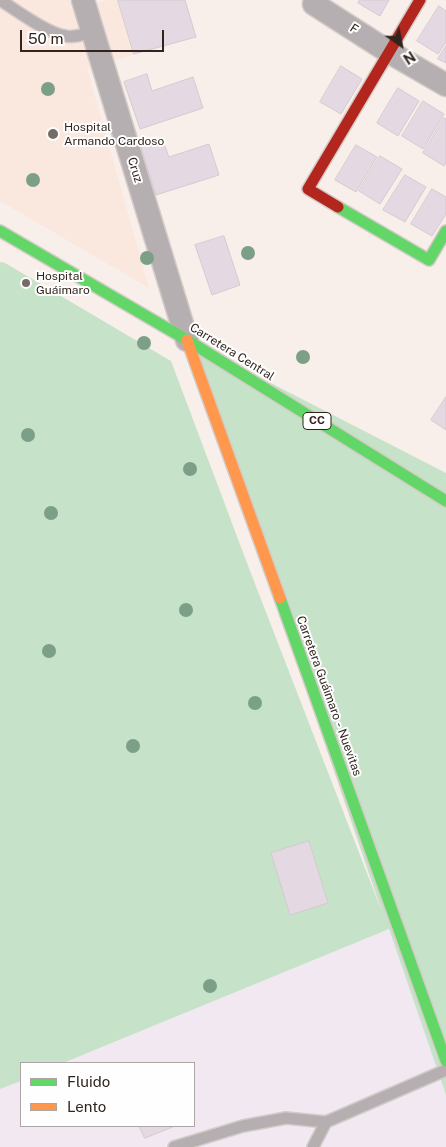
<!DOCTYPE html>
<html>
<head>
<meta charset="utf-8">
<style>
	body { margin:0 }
	#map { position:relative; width:446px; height:1147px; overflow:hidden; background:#f8efeb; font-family:"Public Sans",sans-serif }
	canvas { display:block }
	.legend { position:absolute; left:20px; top:1062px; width:175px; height:65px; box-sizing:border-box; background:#fefefe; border:1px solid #aca7a4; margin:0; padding:6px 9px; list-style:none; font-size:15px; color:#32241d }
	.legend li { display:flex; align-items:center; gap:10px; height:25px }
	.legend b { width:25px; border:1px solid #aca7a4 }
	.north { position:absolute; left:376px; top:20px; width:50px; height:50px; -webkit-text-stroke:4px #fefefe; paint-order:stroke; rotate:147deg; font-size:14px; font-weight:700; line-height:20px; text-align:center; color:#32241d }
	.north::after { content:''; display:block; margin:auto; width:18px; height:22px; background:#32241d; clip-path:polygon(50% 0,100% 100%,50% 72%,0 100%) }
	.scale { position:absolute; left:20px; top:30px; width:144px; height:22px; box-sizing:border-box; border:2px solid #32241d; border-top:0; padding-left:6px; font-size:15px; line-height:18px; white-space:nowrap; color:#32241d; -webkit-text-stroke:4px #fefefe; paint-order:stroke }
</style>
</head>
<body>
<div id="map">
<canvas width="446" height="1147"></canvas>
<ul class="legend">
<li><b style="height:6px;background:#63d668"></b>Fluido</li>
<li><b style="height:6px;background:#ff974d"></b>Lento</li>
</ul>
<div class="north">N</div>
<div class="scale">50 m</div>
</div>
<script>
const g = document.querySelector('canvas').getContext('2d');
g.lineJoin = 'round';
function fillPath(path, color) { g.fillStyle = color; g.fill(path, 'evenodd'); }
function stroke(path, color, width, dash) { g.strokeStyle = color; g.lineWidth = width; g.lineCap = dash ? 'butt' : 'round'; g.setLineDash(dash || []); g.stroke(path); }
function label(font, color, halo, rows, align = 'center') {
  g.font = font + ' "Public Sans",sans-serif'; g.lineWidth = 4; g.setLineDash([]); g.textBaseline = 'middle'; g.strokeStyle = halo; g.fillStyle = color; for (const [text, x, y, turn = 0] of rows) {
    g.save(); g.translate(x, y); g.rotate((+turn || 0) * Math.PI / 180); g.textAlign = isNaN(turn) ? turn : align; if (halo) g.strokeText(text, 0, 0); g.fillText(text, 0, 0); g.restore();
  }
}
fillPath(new Path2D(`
	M 389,929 L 446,1095 L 446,1147 L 0,1147 L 0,1089 L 21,1081 L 21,1126 L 194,1126 L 194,1063 L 63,1063 Z`), '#f1e8f2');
fillPath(new Path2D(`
	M 0,0 L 69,0 L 72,10 L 107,0 L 185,0 L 196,37 L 87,68 L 149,288 L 0,201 Z`), '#fae7de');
fillPath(new Path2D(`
	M 0,262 L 5,263 L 171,361 L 247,563 L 382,912 L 187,340 L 446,473 L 446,1095 L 389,929 L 63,1063 L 21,1063 L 21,1081 L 0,1089 Z`), '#c6e2c9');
const building = new Path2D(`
	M 118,0 L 185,0 L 196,37 L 134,54 Z
	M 360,0 L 389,0 L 380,16 L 358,3 Z
	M 439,6 L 446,11 L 446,42 L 438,54 L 417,41 Z
	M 446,46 L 446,63 L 438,59 Z
	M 341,66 L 362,79 L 341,114 L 320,102 Z
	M 147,74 L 152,91 L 193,77 L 203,108 L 140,129 L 124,82 Z
	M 398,88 L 419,101 L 398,136 L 377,123 Z
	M 423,101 L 444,114 L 423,149 L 402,136 Z
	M 444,118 L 446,119 L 446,163 L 444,166 L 423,153 Z
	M 163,141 L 169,157 L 209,144 L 219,175 L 156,195 L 141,148 Z
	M 356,145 L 377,157 L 356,192 L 335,180 Z
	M 380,156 L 402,169 L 380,204 L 359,191 Z
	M 405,175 L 426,187 L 405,222 L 383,210 Z
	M 432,189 L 446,197 L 446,214 L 432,236 L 411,224 Z
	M 224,236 L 240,285 L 212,295 L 195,245 Z
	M 446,397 L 446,430 L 431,420 Z
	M 309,841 L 328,903 L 290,915 L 271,853 Z
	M 139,1126 L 175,1126 L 145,1138 Z`);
fillPath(building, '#e4d8e2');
stroke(building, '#d3cbcf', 1);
const lane = new Path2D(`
	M 0,0 C 16,10 48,34 66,36 C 75,38 84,34 93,32
	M 174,1147 L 243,1126 L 286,1118 L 326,1122
	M 313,1147 L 326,1122 L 446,1070`);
const street = new Path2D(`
	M 83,0 L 187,340
	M 314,4 L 389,52 L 446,85`);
const fast = new Path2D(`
	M 338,207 L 429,260 L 446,231
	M 0,231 L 187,340 L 446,501
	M 280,598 L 446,1061`);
const slow = new Path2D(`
	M 187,340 L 280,598`);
const jam = new Path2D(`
	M 338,207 L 308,189 L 420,0`);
stroke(lane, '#d4cbc7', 14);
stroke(street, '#d4cbc7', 25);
stroke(fast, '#d4cbc7', 14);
stroke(slow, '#d4cbc7', 14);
stroke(jam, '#d4cbc7', 14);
stroke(lane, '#b5afb2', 11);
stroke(street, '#b5afb2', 22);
stroke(fast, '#63d668', 11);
stroke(slow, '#ff974d', 11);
stroke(jam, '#b3261e', 11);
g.fillStyle = '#7ca087';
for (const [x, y] of [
	[48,89],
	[33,180],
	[248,253],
	[147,258],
	[144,343],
	[303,357],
	[28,435],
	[190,469],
	[51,513],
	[186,610],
	[49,651],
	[255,703],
	[133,746],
	[210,986]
]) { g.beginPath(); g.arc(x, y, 7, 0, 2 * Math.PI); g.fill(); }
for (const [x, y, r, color] of [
	[53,134,6,"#776b65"],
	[26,283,5,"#776b65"]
]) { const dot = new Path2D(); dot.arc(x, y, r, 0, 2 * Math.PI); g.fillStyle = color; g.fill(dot); stroke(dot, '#fefefe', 2); }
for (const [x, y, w] of [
	[317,421,28]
]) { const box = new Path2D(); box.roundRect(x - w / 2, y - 8.5, w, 17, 4); g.fillStyle = '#fefefe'; g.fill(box); stroke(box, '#32241d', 1); }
label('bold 11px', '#32241d', null, [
	["CC",317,421]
]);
label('12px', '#32241d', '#fefefe', [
	["F",354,29,32],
	["Cruz",135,170,73],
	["Carretera Central",232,352,32],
	["Carretera Guáimaro - Nuevitas",329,696,70]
]);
label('12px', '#32241d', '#fefefe', [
	["Hospital",64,127],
	["Armando Cardoso",64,141],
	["Hospital",36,276],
	["Guáimaro",36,290]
], 'left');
</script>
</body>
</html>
